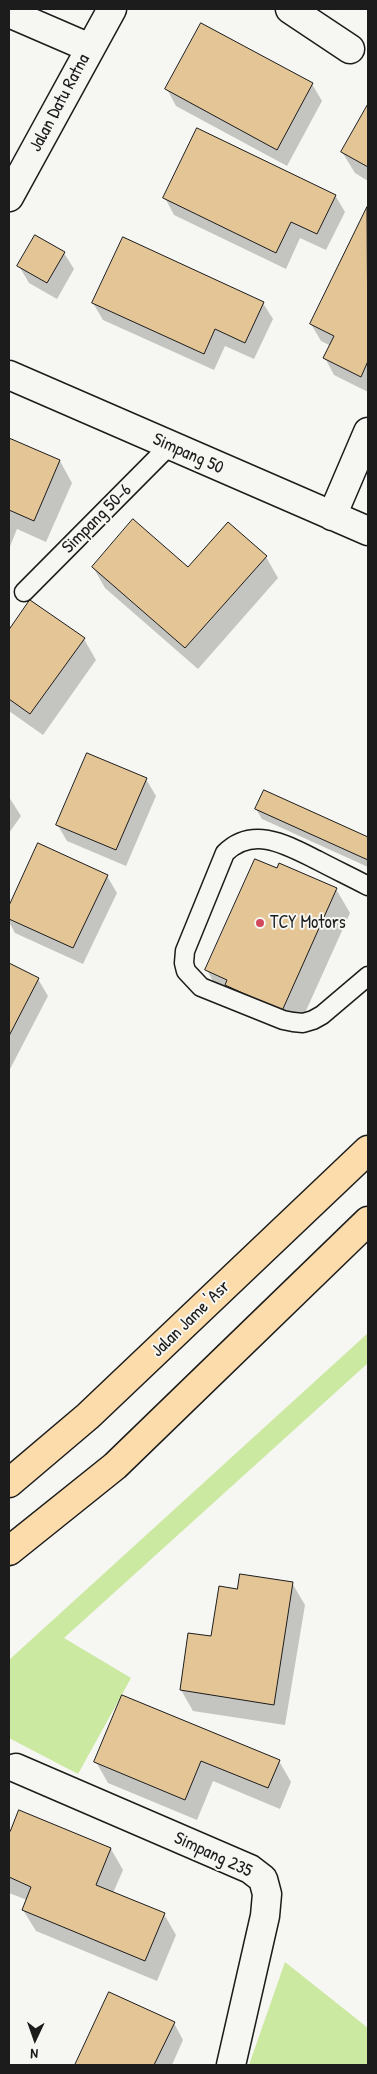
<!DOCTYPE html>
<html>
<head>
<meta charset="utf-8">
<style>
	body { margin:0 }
	#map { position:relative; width:377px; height:2074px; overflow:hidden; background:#f6f6f2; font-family:"Patrick Hand",sans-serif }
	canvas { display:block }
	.frame { position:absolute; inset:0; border:10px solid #1c1c1c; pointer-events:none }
	.north { position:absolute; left:10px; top:2014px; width:50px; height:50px; -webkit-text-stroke:4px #f6f6f2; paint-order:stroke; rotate:183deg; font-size:14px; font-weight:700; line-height:20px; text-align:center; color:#1c1c1c }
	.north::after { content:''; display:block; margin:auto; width:18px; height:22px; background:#1c1c1c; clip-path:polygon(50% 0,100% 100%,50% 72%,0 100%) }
</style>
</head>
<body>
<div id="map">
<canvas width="377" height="2074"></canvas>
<div class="frame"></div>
<div class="north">N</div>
</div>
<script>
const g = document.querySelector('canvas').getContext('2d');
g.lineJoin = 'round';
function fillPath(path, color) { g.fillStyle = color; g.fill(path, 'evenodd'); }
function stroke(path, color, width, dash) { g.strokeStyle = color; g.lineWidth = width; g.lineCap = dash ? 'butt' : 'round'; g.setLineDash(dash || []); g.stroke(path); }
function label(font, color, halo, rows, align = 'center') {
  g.font = font + ' "Patrick Hand",sans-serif'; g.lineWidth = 4; g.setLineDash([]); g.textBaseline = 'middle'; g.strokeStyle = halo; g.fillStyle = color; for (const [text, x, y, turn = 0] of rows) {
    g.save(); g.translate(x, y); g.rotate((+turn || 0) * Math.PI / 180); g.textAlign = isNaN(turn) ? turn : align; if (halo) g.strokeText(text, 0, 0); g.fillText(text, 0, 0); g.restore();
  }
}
fillPath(new Path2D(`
	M 368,1333 L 368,1363 L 64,1638 L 131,1678 L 78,1774 L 9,1738 L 9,1660 Z
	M 285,1962 L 368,2028 L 368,2065 L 249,2065 Z`), '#cbe9a0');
fillPath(new Path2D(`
	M 312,84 L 322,101 L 287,166 L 176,106 L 167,89 Z
	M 368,106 L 368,181 L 355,173 L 342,152 Z
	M 335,195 L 345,212 L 326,250 L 300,238 L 286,269 L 174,215 L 165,198 Z
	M 367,209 L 368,209 L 368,392 L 334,375 L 325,358 L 331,346 L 321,341 L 311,324 Z
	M 64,253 L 74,269 L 57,299 L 29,283 L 19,266 Z
	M 93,303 L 263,303 L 273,319 L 254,359 L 225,346 L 214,370 L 103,320 Z
	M 9,439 L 60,461 L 72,483 L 46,542 L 17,529 L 9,549 Z
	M 266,557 L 278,578 L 198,669 L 105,588 L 93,567 L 188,568 Z
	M 31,601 L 84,639 L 96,660 L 43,735 L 9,711 L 9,632 Z
	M 146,779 L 156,796 L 126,866 L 67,841 L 57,824 Z
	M 265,792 L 368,838 L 368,867 L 262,819 L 256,809 Z
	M 9,797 L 21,816 L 9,833 Z
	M 38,845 L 107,876 L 117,893 L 83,964 L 15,933 L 9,922 L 9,909 Z
	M 336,889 L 350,913 L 296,1033 L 239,1009 L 220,994 L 207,970 Z
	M 9,964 L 38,979 L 48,996 L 9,1071 Z
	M 292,1583 L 305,1605 L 285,1725 L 193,1711 L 181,1690 L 238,1590 Z
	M 123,1697 L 279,1761 L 291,1782 L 280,1809 L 213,1781 L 197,1820 L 108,1783 L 96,1762 Z
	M 20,1811 L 111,1849 L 123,1870 L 113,1893 L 164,1914 L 176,1935 L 157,1981 L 36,1931 L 23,1910 L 27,1900 L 9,1893 L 9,1832 L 11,1833 Z
	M 110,1994 L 174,2023 L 183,2040 L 172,2065 L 77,2065 Z`), '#0003');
const building = new Path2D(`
	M 201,23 L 313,83 L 277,150 L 165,89 Z
	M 368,104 L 368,167 L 341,152 Z
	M 197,128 L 336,195 L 317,234 L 291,222 L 276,253 L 163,198 Z
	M 367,207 L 368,361 L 361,377 L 323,358 L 334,336 L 310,324 Z
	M 35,235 L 65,252 L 47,283 L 17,266 Z
	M 123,237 L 264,302 L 245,343 L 215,329 L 204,354 L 92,303 Z
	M 9,438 L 60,460 L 34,521 L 9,510 Z
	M 133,519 L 188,567 L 228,522 L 267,556 L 185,648 L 92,567 Z
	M 30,600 L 85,638 L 30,714 L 9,699 L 9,630 Z
	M 87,753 L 147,778 L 116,850 L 56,825 Z
	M 264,790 L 368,837 L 368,860 L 255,809 Z
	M 38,843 L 108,875 L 73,948 L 9,919 L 9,906 Z
	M 255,859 L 277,868 L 279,863 L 337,888 L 282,1011 L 225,985 L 227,980 L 205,970 Z
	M 9,963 L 39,978 L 9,1036 Z
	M 240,1574 L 293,1582 L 274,1705 L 180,1690 L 188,1633 L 211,1636 L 219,1586 L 237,1589 Z
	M 122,1695 L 280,1760 L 268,1788 L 201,1761 L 185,1800 L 94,1762 Z
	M 19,1810 L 111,1848 L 96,1885 L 165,1913 L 145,1961 L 22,1910 L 31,1887 L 9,1877 L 9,1830 L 10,1831 Z
	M 109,1992 L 175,2022 L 154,2065 L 75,2065 Z`);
fillPath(building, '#e3c596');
stroke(building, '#1c1c1c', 1);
const service = new Path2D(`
	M 24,592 L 169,446
	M 368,886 C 351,877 334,869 317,860 C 287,845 253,825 225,853 L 185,951 L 184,963 L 186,971 L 201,987 L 283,1020 L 293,1022 L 303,1023 L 313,1020 L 322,1015 L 368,976`);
const minor = new Path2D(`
	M 290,9 L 350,49
	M 9,13 L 90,48
	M 9,375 L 368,531
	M 332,516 L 368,432
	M 16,1768 L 250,1869 L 263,1879 L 267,1894 L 265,1916 L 231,2065`);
const secondary = new Path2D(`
	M 9,197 L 112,9`);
const primary = new Path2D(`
	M 9,1483 L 88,1416 L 368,1150
	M 9,1551 L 115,1466 L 368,1221`);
stroke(service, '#1c1c1c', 21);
stroke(minor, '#1c1c1c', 31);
stroke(secondary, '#1c1c1c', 31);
stroke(primary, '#1c1c1c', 31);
stroke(service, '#f6f6f2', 18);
stroke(minor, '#f6f6f2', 28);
stroke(secondary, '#f6f6f2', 28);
stroke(primary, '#fddcac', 28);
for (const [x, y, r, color] of [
	[260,923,5,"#d1495b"]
]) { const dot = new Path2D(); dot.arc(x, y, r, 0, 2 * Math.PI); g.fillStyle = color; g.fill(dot); stroke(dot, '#f6f6f2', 2); }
label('18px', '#1c1c1c', '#f6f6f2', [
	["Jalan Datu Ratna",60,103,-62],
	["Simpang 50",188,454,24],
	["Simpang 50-6",97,519,-45],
	["Jalan Jame 'Asr",191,1319,-44],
	["Simpang 235",213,1855,25]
]);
label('18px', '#1c1c1c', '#f6f6f2', [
	["TCY Motors",270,923]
], 'left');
</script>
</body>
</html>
